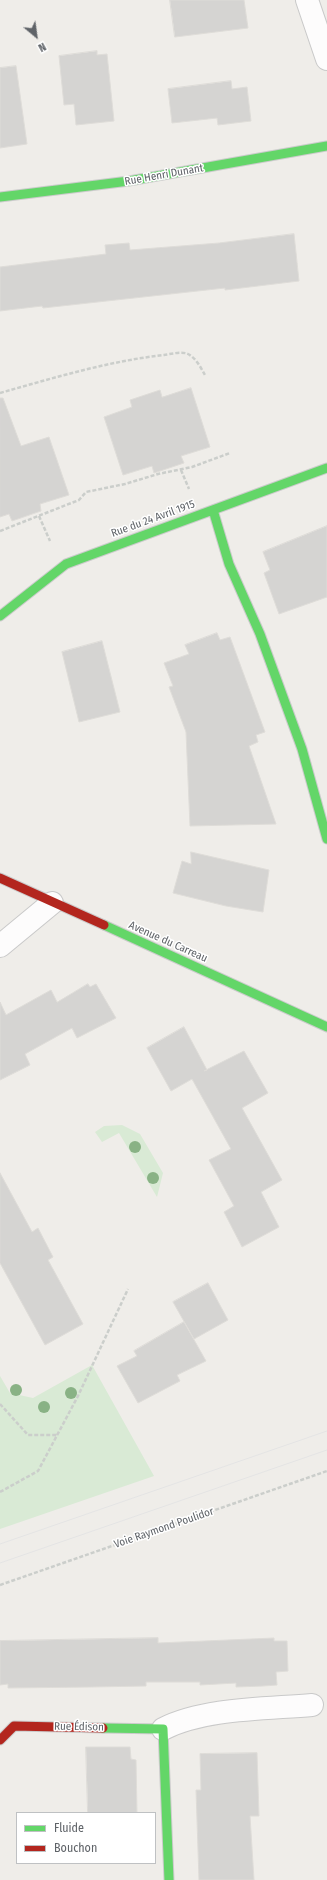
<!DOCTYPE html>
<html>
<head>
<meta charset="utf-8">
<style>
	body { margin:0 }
	#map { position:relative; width:327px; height:1880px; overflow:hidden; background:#efede9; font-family:"Fira Sans Condensed",sans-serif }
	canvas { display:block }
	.legend { position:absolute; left:16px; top:1812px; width:140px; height:52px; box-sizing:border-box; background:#fff; border:1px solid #bfc1c3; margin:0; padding:5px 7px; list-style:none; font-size:12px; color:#5f6368 }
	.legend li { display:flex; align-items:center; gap:8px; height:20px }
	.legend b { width:20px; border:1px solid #bfc1c3 }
	.north { position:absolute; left:16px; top:16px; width:40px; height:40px; -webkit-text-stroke:3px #fff; paint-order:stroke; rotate:151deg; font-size:11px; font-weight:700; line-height:16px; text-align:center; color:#5f6368 }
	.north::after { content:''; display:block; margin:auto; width:14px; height:18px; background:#5f6368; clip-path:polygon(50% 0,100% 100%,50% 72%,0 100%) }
</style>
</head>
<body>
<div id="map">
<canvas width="327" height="1880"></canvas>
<ul class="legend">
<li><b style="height:5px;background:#63d668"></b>Fluide</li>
<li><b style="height:5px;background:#b3261e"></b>Bouchon</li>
</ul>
<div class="north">N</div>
</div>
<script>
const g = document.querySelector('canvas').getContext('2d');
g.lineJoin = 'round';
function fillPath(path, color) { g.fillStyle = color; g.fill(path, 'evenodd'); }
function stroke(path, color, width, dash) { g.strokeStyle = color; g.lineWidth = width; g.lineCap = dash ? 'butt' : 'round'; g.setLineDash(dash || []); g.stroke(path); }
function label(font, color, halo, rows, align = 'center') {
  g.font = font + ' "Fira Sans Condensed",sans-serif'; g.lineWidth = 3; g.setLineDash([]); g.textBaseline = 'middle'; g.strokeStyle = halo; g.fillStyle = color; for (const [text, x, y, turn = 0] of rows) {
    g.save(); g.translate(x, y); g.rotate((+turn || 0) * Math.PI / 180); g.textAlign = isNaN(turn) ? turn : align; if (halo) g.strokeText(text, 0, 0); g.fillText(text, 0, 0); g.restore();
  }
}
fillPath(new Path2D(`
	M 122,1125 L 140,1134 L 163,1173 L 157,1197 L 119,1133 L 102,1142 L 95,1132 L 104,1126 Z
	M 92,1365 L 154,1476 L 0,1529 L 0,1376 L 10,1393 L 33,1398 Z`), '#d9ead5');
const building = new Path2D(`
	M 170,0 L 244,0 L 248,28 L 175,37 Z
	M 97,51 L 97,55 L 107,54 L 114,121 L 76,125 L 74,104 L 64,105 L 59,56 Z
	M 16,66 L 27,144 L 0,148 L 0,68 Z
	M 231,81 L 232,89 L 247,87 L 251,121 L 218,125 L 217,118 L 172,123 L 168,89 Z
	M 294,234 L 299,281 L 225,290 L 225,288 L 43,308 L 42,306 L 0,311 L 0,267 L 106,254 L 105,245 L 129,243 L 130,250 L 219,243 Z
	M 191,388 L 210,447 L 181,456 L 184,463 L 154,473 L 152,466 L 123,475 L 104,417 L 132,407 L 130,400 L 160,390 L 162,397 Z
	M 0,398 L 3,398 L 21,446 L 49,437 L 69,495 L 40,504 L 41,511 L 12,521 L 9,514 L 0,517 Z
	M 327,526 L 327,597 L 279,614 L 264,573 L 270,570 L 263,552 Z
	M 217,633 L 220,640 L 230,637 L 265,732 L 256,735 L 258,742 L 249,746 L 276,824 L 190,826 L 186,732 L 169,687 L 173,686 L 164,663 L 189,654 L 185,645 Z
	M 102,641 L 120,712 L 79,722 L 62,652 Z
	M 191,852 L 269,870 L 263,912 L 226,906 L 173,893 L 182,861 L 191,864 Z
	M 88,984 L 90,987 L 96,984 L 116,1018 L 77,1038 L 72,1028 L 25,1054 L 30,1065 L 0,1080 L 0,1002 L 6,1015 L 51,990 L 57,1002 Z
	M 184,1027 L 207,1070 L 204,1071 L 244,1051 L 268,1093 L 242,1108 L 282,1180 L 261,1192 L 279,1227 L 242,1247 L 224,1212 L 234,1206 L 209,1160 L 231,1149 L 192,1079 L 171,1091 L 147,1048 Z
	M 0,1173 L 32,1232 L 38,1228 L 53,1257 L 48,1260 L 83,1324 L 45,1345 L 0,1263 Z
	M 208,1283 L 228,1320 L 194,1339 L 173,1302 Z
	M 184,1322 L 206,1361 L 177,1375 L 180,1381 L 138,1403 L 117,1366 L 137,1356 L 134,1351 Z
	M 158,1638 L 158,1643 L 274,1638 L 274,1641 L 287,1641 L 288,1671 L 276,1672 L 277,1685 L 263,1686 L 236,1687 L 236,1683 L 200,1685 L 200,1682 L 146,1682 L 146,1686 L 91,1687 L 8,1688 L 8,1684 L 0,1685 L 0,1641 Z
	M 86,1747 L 130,1747 L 131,1759 L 136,1760 L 137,1813 L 88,1813 Z
	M 257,1753 L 259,1816 L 250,1816 L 254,1880 L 199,1880 L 196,1790 L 201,1790 L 200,1754 Z`);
fillPath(building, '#d5d4d2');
stroke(building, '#dedcd8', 1);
const street = new Path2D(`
	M 307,0 L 327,59
	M 0,946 L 52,903
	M 163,1729 C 204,1708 266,1709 312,1705`);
const fast = new Path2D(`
	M 0,197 L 129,181 L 327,146
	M 213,510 L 229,564 L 260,634 L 302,749 L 327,839
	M 0,616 L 66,564 L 327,468
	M 104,925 L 327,1027
	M 103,1728 L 163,1729 L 169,1880`);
const jam = new Path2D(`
	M 0,878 L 104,925
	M 0,1740 L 14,1726 L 103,1728`);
stroke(street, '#c9c9c9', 24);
stroke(fast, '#cbcbcb', 11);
stroke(jam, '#cbcbcb', 11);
stroke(new Path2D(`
	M 0,393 C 53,378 109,361 164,355 C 171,354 182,351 188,354 C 196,358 201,368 205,375
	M 181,470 L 189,489
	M 39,516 L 50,541
	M 0,531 L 79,500 L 86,492 L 125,484 L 158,474 L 192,467 L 230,453
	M 0,1404 L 28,1435 L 57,1435
	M 0,1492 L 38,1471 L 78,1396 L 128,1289
	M 0,1585 L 327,1471`), '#cbcecb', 2.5, [4, 2]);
stroke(street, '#fdfcfc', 22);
stroke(fast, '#63d668', 9);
stroke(jam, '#b3261e', 9);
stroke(new Path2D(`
	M 0,1544 L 327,1431
	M 0,1563 L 327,1450`), '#e4e4e4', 1);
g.fillStyle = '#89b285';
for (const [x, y] of [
	[135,1147],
	[153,1178],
	[16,1390],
	[71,1393],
	[44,1407]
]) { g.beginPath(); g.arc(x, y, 6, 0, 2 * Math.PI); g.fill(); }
label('11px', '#5f6368', '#fff', [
	["Rue Henri Dunant",164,175,-10],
	["Rue du 24 Avril 1915",153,519,-20],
	["Avenue du Carreau",168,942,24],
	["Voie Raymond Poulidor",164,1528,-19],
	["Rue Édison",79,1727,1]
]);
</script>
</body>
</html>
